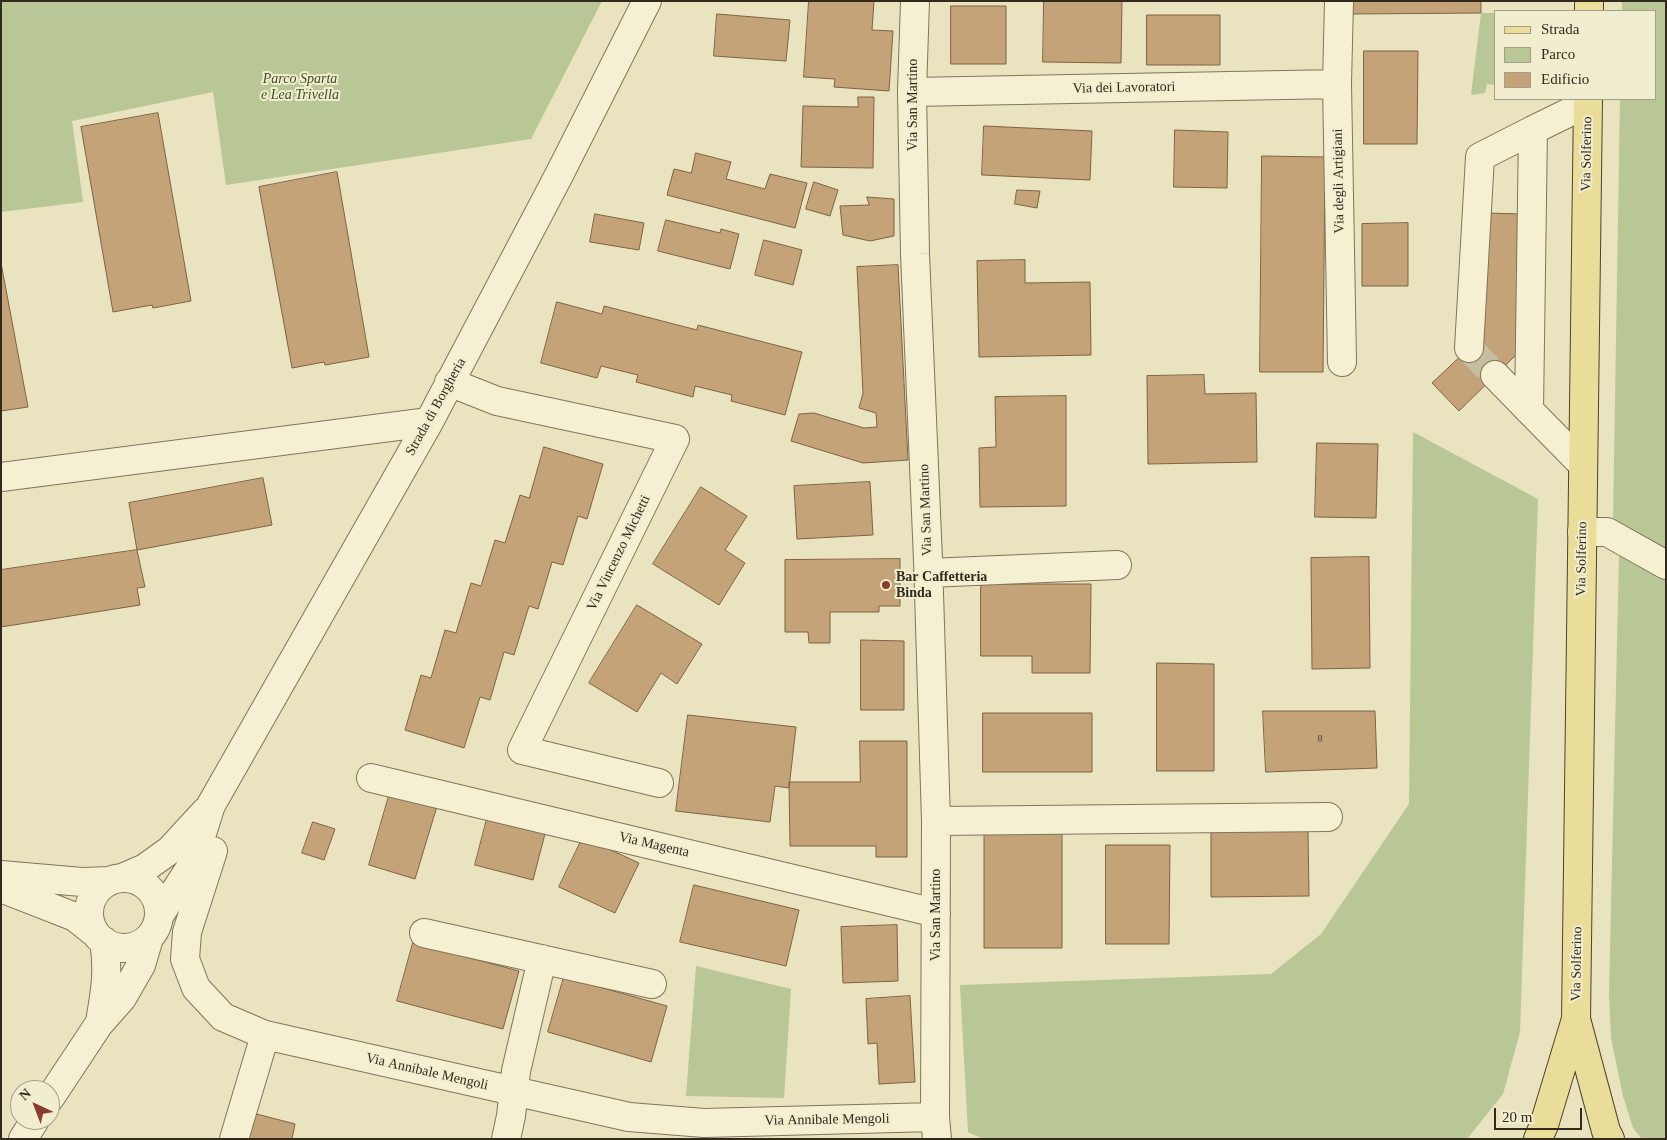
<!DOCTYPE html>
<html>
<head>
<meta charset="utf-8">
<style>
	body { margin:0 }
	#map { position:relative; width:1667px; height:1140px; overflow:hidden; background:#e9e3c0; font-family:Georgia,serif }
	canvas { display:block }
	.frame { position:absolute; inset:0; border:2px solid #322a1d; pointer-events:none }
	.legend { position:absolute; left:1494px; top:10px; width:162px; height:90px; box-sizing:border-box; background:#f1edcf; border:1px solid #a59f88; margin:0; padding:6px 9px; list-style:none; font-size:15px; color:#322a1d }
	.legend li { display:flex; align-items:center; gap:10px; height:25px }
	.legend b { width:25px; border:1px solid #a59f88 }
	.north { position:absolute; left:10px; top:1080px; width:50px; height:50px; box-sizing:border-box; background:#f1edcf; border:1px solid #a59f88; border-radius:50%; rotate:317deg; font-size:14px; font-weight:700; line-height:20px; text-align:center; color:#322a1d }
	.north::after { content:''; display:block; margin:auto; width:18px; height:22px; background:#8a3c2f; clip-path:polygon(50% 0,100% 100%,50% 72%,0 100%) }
	.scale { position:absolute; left:1494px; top:1108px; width:88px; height:22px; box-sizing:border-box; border:2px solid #322a1d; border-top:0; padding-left:6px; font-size:15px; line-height:18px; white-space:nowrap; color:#322a1d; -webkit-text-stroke:4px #f1edcf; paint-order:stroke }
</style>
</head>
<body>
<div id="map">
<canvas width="1667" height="1140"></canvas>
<div class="frame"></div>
<ul class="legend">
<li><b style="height:6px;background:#eadd9a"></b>Strada</li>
<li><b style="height:14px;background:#b9c695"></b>Parco</li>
<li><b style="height:14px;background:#c4a379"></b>Edificio</li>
</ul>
<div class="north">N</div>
<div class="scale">20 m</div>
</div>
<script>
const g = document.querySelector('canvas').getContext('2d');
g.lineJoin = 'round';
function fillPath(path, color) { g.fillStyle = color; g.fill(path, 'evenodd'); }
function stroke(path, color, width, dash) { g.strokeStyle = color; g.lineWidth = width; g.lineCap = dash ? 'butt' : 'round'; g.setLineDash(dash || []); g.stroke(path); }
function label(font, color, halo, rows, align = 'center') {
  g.font = font + ' Georgia,serif'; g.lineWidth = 4; g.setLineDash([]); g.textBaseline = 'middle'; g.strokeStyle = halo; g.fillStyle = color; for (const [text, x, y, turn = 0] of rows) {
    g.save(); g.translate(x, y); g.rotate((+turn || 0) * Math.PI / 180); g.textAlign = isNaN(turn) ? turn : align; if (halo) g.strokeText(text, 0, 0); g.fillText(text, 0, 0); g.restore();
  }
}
fillPath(new Path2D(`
	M 1,1 L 602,1 L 531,139 L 226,185 L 213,92 L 72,121 L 83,202 L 1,212 Z
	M 1622,1 L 1666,1 L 1666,551 L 1613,522 L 1620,99 L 1656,99 L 1656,11 L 1622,11 Z
	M 1481,13 L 1496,13 L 1496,85 L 1487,84 L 1485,93 L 1471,95 Z
	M 1413,432 L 1538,499 L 1520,1032 L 1503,1094 L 1467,1139 L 983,1139 L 968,1132 L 960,985 L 1271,974 L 1321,934 L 1409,804 Z
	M 1619,555 L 1634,555 L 1666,572 L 1666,1139 L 1642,1139 L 1633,1128 L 1623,1096 L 1611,1038 L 1609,995 Z
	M 696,966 L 791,989 L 784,1098 L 686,1096 Z`), '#b9c695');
const building = new Path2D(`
	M 809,1 L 874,1 L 872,30 L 893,31 L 889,91 L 834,87 L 835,79 L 804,77 Z
	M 1044,1 L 1122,1 L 1121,63 L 1043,62 Z
	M 1352,1 L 1481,1 L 1481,13 L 1352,14 Z
	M 951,6 L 1006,6 L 1006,64 L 951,64 Z
	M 717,14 L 790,20 L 786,61 L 714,56 Z
	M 1147,15 L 1220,15 L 1220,65 L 1147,65 Z
	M 1364,51 L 1418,51 L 1417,144 L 1364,144 Z
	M 858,97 L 874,97 L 873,168 L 801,167 L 803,106 L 858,107 Z
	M 158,113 L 191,301 L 153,308 L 152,305 L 113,312 L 81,127 Z
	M 984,126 L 1092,131 L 1090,180 L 982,175 Z
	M 1175,130 L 1228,132 L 1227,188 L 1174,187 Z
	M 696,153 L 731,162 L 726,179 L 765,189 L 770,174 L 807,183 L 795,228 L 667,195 L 674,169 L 691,173 Z
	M 1262,156 L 1325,157 L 1323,372 L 1260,372 Z
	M 337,172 L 369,357 L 325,365 L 324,362 L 292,368 L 259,187 Z
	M 814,182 L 838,190 L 830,216 L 806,209 Z
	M 1017,190 L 1040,191 L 1037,208 L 1015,204 Z
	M 867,197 L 894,199 L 894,236 L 870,241 L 843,235 L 840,206 L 869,205 Z
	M 1484,213 L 1522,214 L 1520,351 L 1459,411 L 1432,383 L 1483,335 Z
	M 595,214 L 644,223 L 639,250 L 590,242 Z
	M 666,220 L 720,233 L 721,229 L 739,234 L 730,269 L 658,251 Z
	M 1408,223 L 1408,286 L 1362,286 L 1362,224 Z
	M 764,240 L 802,250 L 793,285 L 755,275 Z
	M 1025,260 L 1025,283 L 1090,282 L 1091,355 L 979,357 L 977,261 Z
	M 1,263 L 28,407 L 1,411 Z
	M 898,265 L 908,460 L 863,463 L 791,441 L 799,414 L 814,413 L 864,428 L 877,427 L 876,413 L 859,408 L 863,393 L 857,267 Z
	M 557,302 L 602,314 L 604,306 L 697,330 L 698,325 L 802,352 L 785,415 L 731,401 L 732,395 L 695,386 L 693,397 L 636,382 L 638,375 L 601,366 L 597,378 L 541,363 Z
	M 1204,375 L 1205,394 L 1256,393 L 1257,462 L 1148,464 L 1147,376 Z
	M 1066,396 L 1066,506 L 980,507 L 979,448 L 996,447 L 995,397 Z
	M 1317,443 L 1378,444 L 1376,518 L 1315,517 Z
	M 544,447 L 603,464 L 587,519 L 578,516 L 563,565 L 552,562 L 538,609 L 529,606 L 514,655 L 504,652 L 490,700 L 480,697 L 464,748 L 405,730 L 421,675 L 431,678 L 445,630 L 456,633 L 471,583 L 481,586 L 495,540 L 505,543 L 520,495 L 529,498 Z
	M 263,478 L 272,525 L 137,550 L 129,503 Z
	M 870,482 L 873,535 L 797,539 L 794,486 Z
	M 701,487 L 747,516 L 725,550 L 745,563 L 719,605 L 653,564 Z
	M 137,550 L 145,587 L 137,588 L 140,605 L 1,627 L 1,570 Z
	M 1369,557 L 1370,668 L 1312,669 L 1311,558 Z
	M 900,559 L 900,606 L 879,606 L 879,612 L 830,612 L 830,643 L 809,643 L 808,632 L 785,632 L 785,560 Z
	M 981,584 L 1091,584 L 1090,673 L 1032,673 L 1032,656 L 981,656 Z
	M 637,605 L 702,644 L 677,684 L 661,673 L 637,712 L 589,683 Z
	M 861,640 L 904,641 L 904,710 L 861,710 Z
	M 1157,663 L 1214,664 L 1214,771 L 1157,771 Z
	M 1263,711 L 1375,711 L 1377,768 L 1266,772 Z
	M 983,713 L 1092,713 L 1092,772 L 983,772 Z
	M 688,715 L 796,727 L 789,788 L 775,786 L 770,822 L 676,811 Z
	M 860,741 L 907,741 L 907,857 L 876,857 L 876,846 L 790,846 L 789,782 L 860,782 Z
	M 391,789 L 438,803 L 415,879 L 369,865 Z
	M 488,815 L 546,830 L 533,880 L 475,865 Z
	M 313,822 L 335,829 L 324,860 L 302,853 Z
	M 1062,829 L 1062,948 L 984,948 L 984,830 Z
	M 1308,831 L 1309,896 L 1211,897 L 1211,833 Z
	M 583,837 L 639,863 L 615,913 L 559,887 Z
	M 1106,845 L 1170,845 L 1169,944 L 1106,944 Z
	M 694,885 L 799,910 L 786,966 L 680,942 Z
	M 897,925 L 898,981 L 843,983 L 841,927 Z
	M 413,943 L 519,971 L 503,1029 L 397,1001 Z
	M 564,977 L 667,1006 L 651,1062 L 548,1032 Z
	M 910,996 L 915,1082 L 879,1084 L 877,1043 L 868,1044 L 866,999 Z
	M 249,1112 L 295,1124 L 292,1139 L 242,1139 Z`);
fillPath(building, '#c4a379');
stroke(building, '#7e6242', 1);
stroke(new Path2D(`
	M 1469,348 L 1495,375`), '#c4be9f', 28, [28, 14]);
const minor = new Path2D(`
	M 915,1 L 912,92 L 915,254 L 928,560 L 936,821 L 935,1117 L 937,1139
	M 1339,1 L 1337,84 L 1342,362
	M 912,92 L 1337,84
	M 1469,348 L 1480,157 L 1533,130
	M 1495,375 L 1529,410
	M 449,382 L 497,401 L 675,439 L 522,750 L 659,783
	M 1583,465 L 1529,410 L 1533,130 L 1588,103
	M 1,477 L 429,422
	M 1582,532 L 1607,532 L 1666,565
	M 928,573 L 1117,565
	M 371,778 L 936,913
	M 936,821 L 1328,817
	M 213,851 L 187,932 L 185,959 L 196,988 L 223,1017 L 265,1035 L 629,1117 L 704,1123 L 935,1117
	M 1,875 L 82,882 L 110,881
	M 122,878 L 145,868 L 170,850 L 205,812
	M89 913a35 35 0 1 1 70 0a35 35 0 1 1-70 0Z
	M 1,888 L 75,917 L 95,933
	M 159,916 L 192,865 L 211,805 L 429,422 L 558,177 L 647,1
	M 424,933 L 652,984
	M 100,1022 C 105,993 109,971 104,941
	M 50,1098 L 99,1024 L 122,998 L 141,965 L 149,938
	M 23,1139 L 35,1120
	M 234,1139 L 265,1035
	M 506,1139 L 511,1116 L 516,1071 L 542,959`);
const major = new Path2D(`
	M 1589,11 L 1589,1
	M 1588,99 L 1576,1019 L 1606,1131 L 1610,1139
	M 1538,1139 L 1544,1125 L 1576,1019`);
stroke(minor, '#81745a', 30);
stroke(major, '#4f422e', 30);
stroke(minor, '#f5f0d2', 28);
stroke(major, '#eadd9a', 28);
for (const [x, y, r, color] of [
	[886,585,5,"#8a3c2f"]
]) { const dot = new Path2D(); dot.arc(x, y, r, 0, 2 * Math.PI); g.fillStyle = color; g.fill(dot); stroke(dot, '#f1edcf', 2); }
label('11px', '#564834', null, [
	["8",1320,739]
]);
label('italic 14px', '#3d4c25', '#f1edcf', [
	["Parco Sparta",300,79],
	["e Lea Trivella",300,95]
]);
label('14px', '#322a1d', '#f1edcf', [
	["Via dei Lavoratori",1124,88,-1],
	["Via San Martino",913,105,-90],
	["Via Solferino",1587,154,-89],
	["Via degli Artigiani",1339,181,-91],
	["Strada di Borgheria",436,407,-61],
	["Via San Martino",926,510,-92],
	["Via Vincenzo Michetti",619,553,-64],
	["Via Solferino",1582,559,-89],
	["Via Magenta",654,845,13],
	["Via San Martino",936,915,-90],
	["Via Solferino",1577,964,-89],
	["Via Annibale Mengoli",427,1072,13],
	["Via Annibale Mengoli",827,1120,-1]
]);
label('bold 14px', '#322a1d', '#f1edcf', [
	["Bar Caffetteria",896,577],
	["Binda",896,593]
], 'left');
</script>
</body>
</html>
